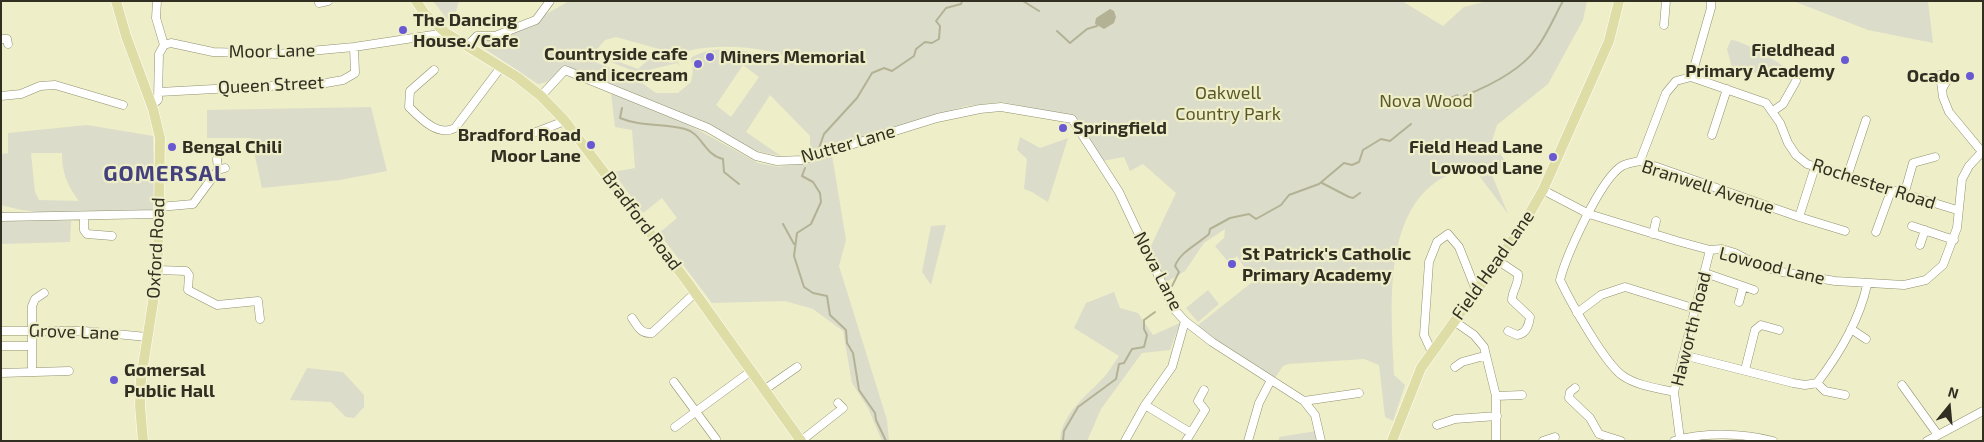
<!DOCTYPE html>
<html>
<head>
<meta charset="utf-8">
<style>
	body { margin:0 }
	#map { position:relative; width:1984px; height:442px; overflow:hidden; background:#eeeec9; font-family:"Exo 2",sans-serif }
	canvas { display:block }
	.frame { position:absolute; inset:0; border:2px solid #302f21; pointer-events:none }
	.north { position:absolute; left:1924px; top:382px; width:50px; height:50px; -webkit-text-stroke:4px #eeeec9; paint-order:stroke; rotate:17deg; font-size:14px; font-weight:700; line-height:20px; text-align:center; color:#302f21 }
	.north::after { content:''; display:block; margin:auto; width:18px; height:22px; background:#302f21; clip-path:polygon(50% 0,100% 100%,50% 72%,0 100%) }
</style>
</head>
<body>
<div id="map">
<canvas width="1984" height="442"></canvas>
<div class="frame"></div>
<div class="north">N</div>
</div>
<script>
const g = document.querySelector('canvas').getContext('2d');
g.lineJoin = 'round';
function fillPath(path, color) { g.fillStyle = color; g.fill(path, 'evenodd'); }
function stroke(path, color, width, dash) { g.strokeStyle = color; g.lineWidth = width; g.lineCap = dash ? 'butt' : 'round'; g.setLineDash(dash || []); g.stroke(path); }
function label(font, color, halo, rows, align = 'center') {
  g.font = font + ' "Exo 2",sans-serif'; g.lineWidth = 4.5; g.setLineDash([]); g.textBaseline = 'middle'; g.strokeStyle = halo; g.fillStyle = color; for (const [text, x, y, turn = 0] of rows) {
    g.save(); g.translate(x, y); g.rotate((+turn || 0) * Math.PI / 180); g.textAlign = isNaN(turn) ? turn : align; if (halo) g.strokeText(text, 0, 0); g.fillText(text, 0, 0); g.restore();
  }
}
fillPath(new Path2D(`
	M 433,1 L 459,1 L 452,25 Z
	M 569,1 L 1402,1 L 1443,26 L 1464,7 L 1487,1 L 1587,1 L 1583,20 L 1548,84 L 1497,125 L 1492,141 L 1507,164 L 1492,175 L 1508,214 L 1471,165 C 1459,171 1446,175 1436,182 C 1381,221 1392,316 1394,375 L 1405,385 L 1393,421 L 1385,417 L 1379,365 L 1364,359 L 1288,364 L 1283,366 L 1275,378 L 1221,344 L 1197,326 L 1256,279 L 1248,269 L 1246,270 L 1237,256 L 1228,262 L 1215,246 L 1224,238 L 1225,229 L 1204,243 L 1185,271 L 1163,284 L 1149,250 L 1176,193 L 1143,164 L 1130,171 L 1124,157 L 1102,161 L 1076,117 L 1002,102 L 966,106 L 810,153 L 810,136 L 770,95 L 746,132 L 781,156 L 757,151 L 688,116 L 684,122 L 758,163 L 779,167 L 832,155 L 846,240 L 839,266 L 887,420 L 889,441 L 882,441 L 868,408 L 852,383 L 843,331 L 813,309 L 785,301 L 712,303 L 659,233 L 677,218 L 662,198 L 643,213 L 613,172 L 635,168 L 632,130 L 615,127 L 611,93 L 594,78 L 565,66 L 547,82 L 538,84 L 479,45 L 486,36 L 536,20 ZM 616,37 L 684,56 L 688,55 L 687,51 C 719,44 754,46 785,56 L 782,60 C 755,52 715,42 691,58 L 693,72 L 691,82 L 678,93 L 656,93 L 632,76 L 595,62 L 593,54 L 605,40 ZM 743,65 L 759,77 L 731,117 L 716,105 Z
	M 1793,1 L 1928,1 L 1933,43 L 1868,30 Z
	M 1731,40 C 1742,40 1783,64 1791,72 L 1790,80 L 1732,68 L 1727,49 Z
	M 608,52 L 606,57 L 638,69 L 654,55 L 664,57 L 663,61 L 673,63 L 674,59 L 677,60 L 680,66 L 677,63 L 649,70 L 649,73 L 638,73 L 606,60 L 604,53 Z
	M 371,107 L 387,171 L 340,180 L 262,188 L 251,138 L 207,138 L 207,110 Z
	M 87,125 L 153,136 L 155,211 C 105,215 50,219 1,205 L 1,154 L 8,153 L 8,133 ZM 31,153 L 62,153 C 62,173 67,185 79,201 L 39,200 L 35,192 Z
	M 1020,137 L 1040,148 L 1068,138 L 1048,202 L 1032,192 L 1024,189 L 1027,159 L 1017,150 Z
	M 1,211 L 25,218 L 71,221 L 70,242 L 1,244 Z
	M 946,225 L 931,285 L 922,272 L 931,226 Z
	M 1208,290 L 1219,304 L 1198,322 L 1186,308 Z
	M 1114,292 L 1120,308 L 1138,313 L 1153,335 L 1180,323 L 1170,350 L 1142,353 L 1101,409 L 1087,441 L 1060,441 C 1061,413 1088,395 1105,376 C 1110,370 1114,363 1119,356 L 1074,328 L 1086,303 Z
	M 307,368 L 343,372 L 364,395 L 364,407 L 354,418 L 346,417 L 331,402 L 290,400 Z
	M 1316,431 L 1319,441 L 1279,441 L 1279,437 Z`), '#dcdcca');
fillPath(new Path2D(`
	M 1110,9 L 1114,11 L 1116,17 L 1114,23 L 1104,29 L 1095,24 L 1096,18 Z
	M 1458,94 L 1460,101 L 1447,110 L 1441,106 L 1442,100 Z`), '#b3b295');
stroke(new Path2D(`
	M 1023,1 L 1039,11
	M 1057,31 L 1070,43 L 1087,29 L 1097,26
	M 1464,96 C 1489,86 1520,71 1536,49 C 1547,35 1554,17 1563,1
	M 622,108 L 620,118 C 641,127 663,123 685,129 C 702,133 703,154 723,159 L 724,172 L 739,184
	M 819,148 L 824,134 L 857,98 L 872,73 L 884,68 L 892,71 L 914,56 L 916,49 L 925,42 L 932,43 L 939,39 L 940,26 L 936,21 L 946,8 L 961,4 L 962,1
	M 805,168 L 802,176 L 813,182 L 820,193 L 821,202 L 811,224 L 797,233 L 794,256 L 804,287 L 813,293 L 827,296 L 830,315 L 846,330 L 847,343 L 853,353 L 859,390 L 875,413 L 876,420 L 886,441
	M 1322,183 L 1349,197 L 1353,198 L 1360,193
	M 783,224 L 794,244
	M 1172,286 L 1179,272 L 1175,266 C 1180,252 1198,244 1209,234 L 1210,229 L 1230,218 L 1249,214 L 1256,219 L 1281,205 L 1289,195 L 1319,184 L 1344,163 L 1352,165 L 1359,162 L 1363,150 L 1381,139 L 1390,141 L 1411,124
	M 1063,441 L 1064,431 L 1078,407 L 1116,379 L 1119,364 L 1124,363 L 1132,349 L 1144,347 L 1147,335 L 1144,329 L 1144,320 L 1155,312`), '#b3b295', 2);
const minor = new Path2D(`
	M 157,1 L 156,18 L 164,45
	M 319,3 L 328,1
	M 1664,25 L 1666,1
	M 1,39 L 7,39 L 8,44
	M 468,45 L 477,36 L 495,36 L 536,20 L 550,1
	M 434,70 L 410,91 L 409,107 C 421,119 438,137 455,128 L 501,67
	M 1693,71 L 1711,8 L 1711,1
	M 1940,75 L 1943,97 L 1949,112 L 1983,153
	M 1942,89 L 1950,75
	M 159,92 L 326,83 L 343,80 L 355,73 L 354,47
	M 1,96 L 21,94 L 40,86 L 55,85 L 123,105
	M 541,96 L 565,70 L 708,128 L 756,156 L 777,161 L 802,160 L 937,118 L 980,109 L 1001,107 L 1072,119 L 1119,192 L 1174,309 L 1185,321 L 1212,342 L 1304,401 L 1315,415 L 1321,441
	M 152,105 L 158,100 L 159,54 L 164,45 L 171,43 L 213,52 L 277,54 L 354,47 L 446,33
	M 1773,111 L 1783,104 L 1796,81
	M 536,132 L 565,121
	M 1712,135 L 1727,89
	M 217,159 L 218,170
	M 1640,161 L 1666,93 L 1676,81 L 1691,77 L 1766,103 L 1780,123 L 1788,143 L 1796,155 L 1807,164 L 1957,210
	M 1847,177 L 1866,120
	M 1543,190 L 1589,214 L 1677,241 L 1710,250 L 1722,249 L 1735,253 L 1760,266 L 1782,272 L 1835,281 L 1904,285 L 1926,280 L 1943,265 L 1957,228 L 1962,179 L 1969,166 L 1982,152
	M 1904,195 L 1913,163 L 1935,157
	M 159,207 L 193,204 L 218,170 L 225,168
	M 84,216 L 84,230 L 87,234 L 112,236
	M 1,217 L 158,214
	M 1799,217 L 1845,231
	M 1912,226 L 1954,240
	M 1876,232 L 1891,191
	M 1653,234 L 1656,221
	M 1920,245 L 1925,230
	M 1497,260 L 1518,274 C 1519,285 1512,290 1512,300 L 1530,317 C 1529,325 1526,334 1517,335 L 1508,331
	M 158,270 L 186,271 L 189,275 L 188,290 L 217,305 L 258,301 L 260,319
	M 1705,273 L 1754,290
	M 1739,302 L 1743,287
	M 1577,313 L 1601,295 L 1625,287 L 1696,309
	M 632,318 C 638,327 641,334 652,333 L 695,293
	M 1454,321 L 1474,335 L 1484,347 L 1496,396 L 1496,441
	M 1851,329 L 1866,339
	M 1,331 L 84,331 L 147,337
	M 1,346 L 32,346
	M 1431,350 L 1424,335 L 1429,262 L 1437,242 L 1448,234 L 1459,247 L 1476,290
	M 1683,355 L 1793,383 L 1805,385 L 1817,383 C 1840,353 1859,321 1867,285
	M 1455,367 L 1462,362 L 1484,356
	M 1745,370 L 1755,330 L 1761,325 L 1779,330
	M 32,372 L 32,306 L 35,299 L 44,293
	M 1,373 L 69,371
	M 674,382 L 716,439
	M 1817,383 L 1825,391 L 1845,395
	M 1902,385 L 1938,435
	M 1575,388 L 1570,392 L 1569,398 L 1590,418 L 1599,434 L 1621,441
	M 764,390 L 797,367
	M 1674,392 C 1657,388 1638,386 1623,376 C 1605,364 1570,301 1560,280 C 1566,256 1601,178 1622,166 C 1627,163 1634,162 1640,161 L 1799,217 L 1815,167
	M 1496,396 L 1522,395
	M 1304,401 L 1359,393
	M 1145,405 L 1191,433
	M 1437,425 L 1455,419 L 1497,416
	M 675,427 L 751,371
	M 1680,439 L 1674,392 L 1710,250
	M 801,441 L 843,408 L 838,403
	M 1125,441 L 1145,405 L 1172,367 L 1185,321
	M 1186,441 L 1205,410 L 1198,401 L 1204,390
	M 1248,441 L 1259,403 L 1271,380
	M 1543,441 L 1555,437
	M 1674,441 C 1703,432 1744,433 1773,441
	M 1927,441 L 1983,411`);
const major = new Path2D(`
	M 116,1 L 126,36 L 153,109 L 160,138 L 158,270 L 141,379 L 140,406 L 143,441
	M 416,1 L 425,14 L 446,33 L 517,77 L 541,96 L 565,121 L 686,280 L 801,441
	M 1392,441 L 1421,368 L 1520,230 L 1543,190 L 1609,41 L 1619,1`);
stroke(minor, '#91916f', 9);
stroke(major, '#fff', 11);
stroke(minor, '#fff', 8);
stroke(major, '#dfdda6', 10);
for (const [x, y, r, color] of [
	[403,30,5,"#6859d2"],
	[710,57,5,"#6859d2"],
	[1845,60,5,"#6859d2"],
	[698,64,5,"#6859d2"],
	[1970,76,5,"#6859d2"],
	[1063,128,5,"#6859d2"],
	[591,145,5,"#6859d2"],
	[172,147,5,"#6859d2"],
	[1553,157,5,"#6859d2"],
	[1232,264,5,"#6859d2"],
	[114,380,5,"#6859d2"]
]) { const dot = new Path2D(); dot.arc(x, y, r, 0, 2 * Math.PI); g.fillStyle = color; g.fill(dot); stroke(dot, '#eeeec9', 2); }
label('bold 18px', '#302f21', '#eeeec9', [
	["The Dancing",413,20],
	["House./Cafe",413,41],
	["Fieldhead",1835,50,"right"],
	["Primary Academy",1835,71,"right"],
	["Countryside cafe",688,54,"right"],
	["and icecream",688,75,"right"],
	["Miners Memorial",720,57],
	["Ocado",1960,76,"right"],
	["Springfield",1073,128],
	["Bradford Road",581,135,"right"],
	["Moor Lane",581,156,"right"],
	["Bengal Chili",182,147],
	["Field Head Lane",1543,147,"right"],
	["Lowood Lane",1543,168,"right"],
	["St Patrick's Catholic",1242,254],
	["Primary Academy",1242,275],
	["Gomersal",124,370],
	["Public Hall",124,391]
], 'left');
label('18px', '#302f21', '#eeeec9', [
	["Moor Lane",272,51,-1],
	["Queen Street",271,85,-3],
	["Nutter Lane",848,144,-16],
	["Rochester Road",1874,184,18],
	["Branwell Avenue",1708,187,18],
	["Bradford Road",642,221,53],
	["Oxford Road",156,248,-87],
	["Field Head Lane",1493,265,-55],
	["Lowood Lane",1772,266,14],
	["Nova Lane",1158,271,63],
	["Haworth Road",1691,329,-76],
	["Grove Lane",74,332,2]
]);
label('18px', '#5b5927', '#eeeec9', [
	["Oakwell",1228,93],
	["Country Park",1228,114],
	["Nova Wood",1426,101]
]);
g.letterSpacing = '1px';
label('bold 22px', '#44407d', '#eeeec9', [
	["GOMERSAL",165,174]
]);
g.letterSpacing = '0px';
</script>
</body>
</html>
